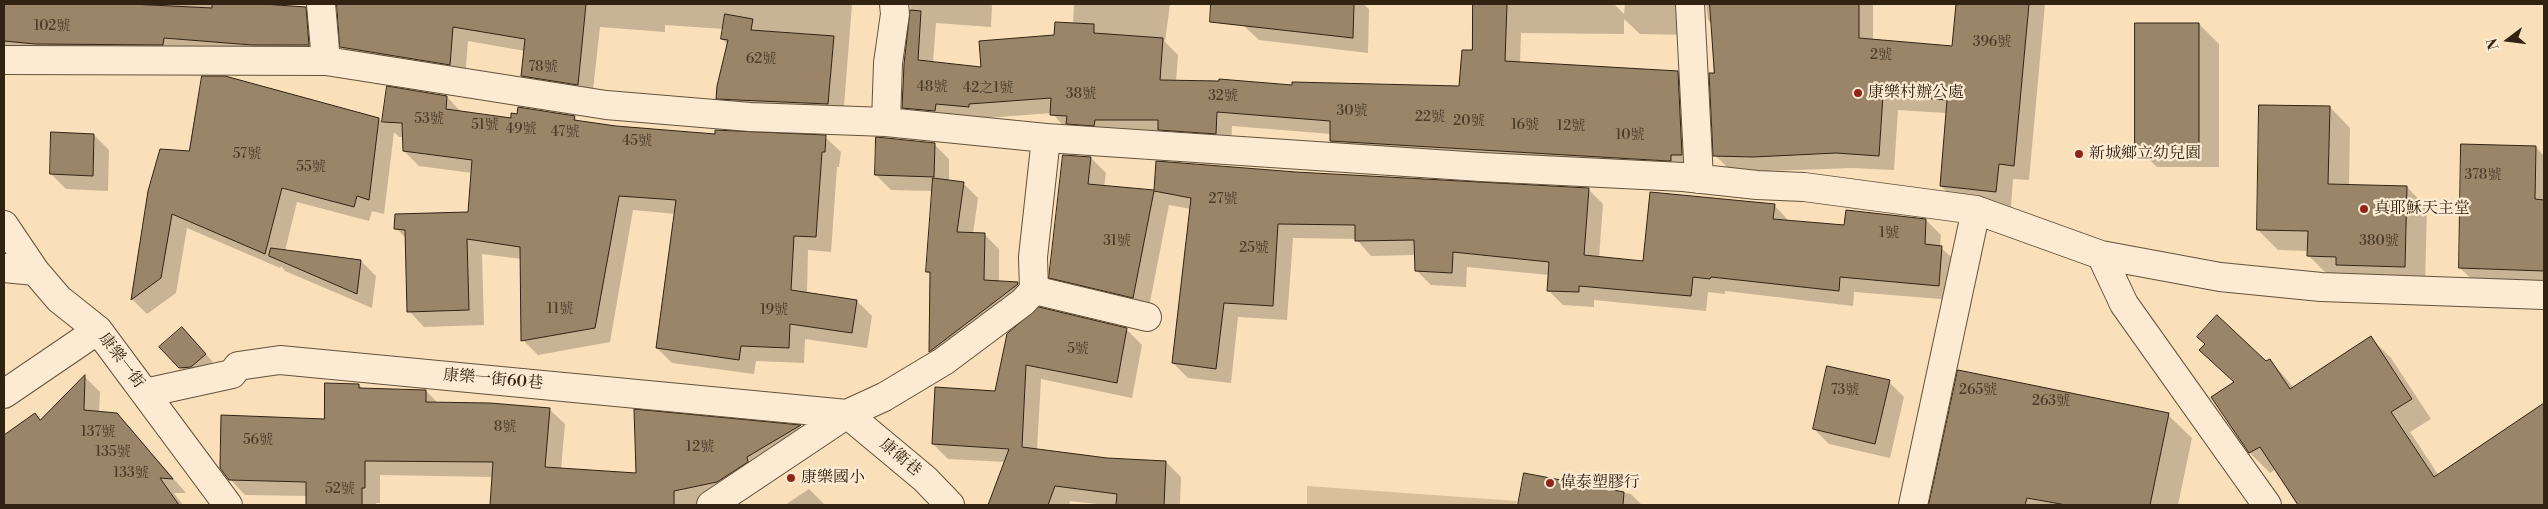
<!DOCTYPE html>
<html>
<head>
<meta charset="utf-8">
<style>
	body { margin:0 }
	#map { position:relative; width:2548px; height:509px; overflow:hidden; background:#fae0ba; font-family:"Libre Bodoni",serif }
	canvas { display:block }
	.frame { position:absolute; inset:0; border:5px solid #312212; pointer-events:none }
	.north { position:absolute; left:2483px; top:15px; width:50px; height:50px; -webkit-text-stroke:4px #fcebd2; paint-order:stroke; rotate:255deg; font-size:14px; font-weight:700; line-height:20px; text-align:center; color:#312212 }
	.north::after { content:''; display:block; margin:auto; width:18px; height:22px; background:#312212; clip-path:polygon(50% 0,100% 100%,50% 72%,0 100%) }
</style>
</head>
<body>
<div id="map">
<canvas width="2548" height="509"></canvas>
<div class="frame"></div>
<div class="north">N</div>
</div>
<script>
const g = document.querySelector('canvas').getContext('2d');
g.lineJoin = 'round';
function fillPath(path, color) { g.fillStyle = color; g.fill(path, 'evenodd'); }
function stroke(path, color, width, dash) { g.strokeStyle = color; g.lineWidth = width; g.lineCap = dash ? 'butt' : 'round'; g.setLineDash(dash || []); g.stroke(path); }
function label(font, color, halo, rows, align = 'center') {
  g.font = font + ' "Libre Bodoni","Noto Serif TC",serif'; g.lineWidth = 4.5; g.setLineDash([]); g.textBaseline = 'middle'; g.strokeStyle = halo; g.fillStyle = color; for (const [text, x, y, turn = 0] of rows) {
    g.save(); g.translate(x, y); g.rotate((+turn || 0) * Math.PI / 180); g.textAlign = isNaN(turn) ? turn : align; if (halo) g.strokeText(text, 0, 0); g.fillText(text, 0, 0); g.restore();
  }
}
fillPath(new Path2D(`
	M 1307,486 L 1517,501 L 1515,505 L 1307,505 Z`), '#d8c09d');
fillPath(new Path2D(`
	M 4,4 L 275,4 L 278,7 L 305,8 L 320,24 L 323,60 L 4,54 Z
	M 338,4 L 852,4 L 843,119 L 733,113 L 718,98 L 728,45 L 722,39 L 724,29 L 665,25 L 665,32 L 600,27 L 592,99 L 538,91 L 523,75 L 525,51 L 468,41 L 465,79 L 357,62 L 342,47 Z
	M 910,4 L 992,4 L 991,27 L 936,23 L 933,63 L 983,68 L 1055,36 L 1073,24 L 1074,4 L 1170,4 L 1165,42 L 1178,55 L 1176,82 L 1294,86 L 1460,88 L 1473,52 L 1475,4 L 1614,4 L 1624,14 L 1625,4 L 1703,4 L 1690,35 L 1640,34 L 1624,19 L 1624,34 L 1521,33 L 1520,63 L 1677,72 L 1692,88 L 1697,170 L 1346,156 L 1331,141 L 1331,134 L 1232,126 L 1231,148 L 1067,130 L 1052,113 L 919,123 L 903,107 L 912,16 Z
	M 1246,4 L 1363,4 L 1369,9 L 1368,53 L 1259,40 L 1243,25 Z
	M 1706,4 L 1873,4 L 1873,41 L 1953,48 L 1957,4 L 2045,4 L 2029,180 L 2013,179 L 2011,207 L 1956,201 L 1941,186 L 1947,113 L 1898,110 L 1894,170 L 1852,168 L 1768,171 L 1730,170 L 1715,155 L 1716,75 L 1713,25 L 1708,20 Z
	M 2199,24 L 2219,44 L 2219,167 L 2157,167 L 2136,147 Z
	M 388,88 L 447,97 L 462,113 L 512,119 L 574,117 L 579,122 L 616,128 L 716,136 L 825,137 L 841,152 L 839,167 L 837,167 L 831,252 L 808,250 L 807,294 L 857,301 L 872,316 L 867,348 L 805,339 L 804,363 L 756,361 L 754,374 L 672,363 L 657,348 L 676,214 L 633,210 L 610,342 L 538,355 L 523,340 L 522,259 L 482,254 L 484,325 L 424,327 L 409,311 L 407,239 L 396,228 L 469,213 L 472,173 L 419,166 L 404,151 L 404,137 L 399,137 L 394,132 L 384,214 L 372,211 L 369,221 L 297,202 L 285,251 L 361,261 L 376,276 L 372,308 L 285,271 L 281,266 L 280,268 L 187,228 L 176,293 L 147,314 L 132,299 L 190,152 L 379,119 L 384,124 Z
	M 2330,107 L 2350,128 L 2349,186 L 2407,187 L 2427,208 L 2425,286 L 2329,276 L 2309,256 L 2309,251 L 2278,250 L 2258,230 Z
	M 94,135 L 109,150 L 108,191 L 66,189 L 51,174 Z
	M 934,144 L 949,159 L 949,181 L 963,183 L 978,198 L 973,234 L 984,234 L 999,249 L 999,282 L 1017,283 L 1032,299 L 945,366 L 930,351 L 931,275 L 927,272 L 933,191 L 891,190 L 876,175 Z
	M 2536,147 L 2544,156 L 2544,289 L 2479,286 L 2460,268 Z
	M 1091,158 L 1106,173 L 1104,187 L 1155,191 L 1157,162 L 1270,173 L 1329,174 L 1588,189 L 1603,204 L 1599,258 L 1644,262 L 1774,205 L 1789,221 L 1845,226 L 1926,220 L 1941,235 L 1940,247 L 1957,262 L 1953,300 L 1854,292 L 1853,306 L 1725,291 L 1725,294 L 1708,292 L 1706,311 L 1594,300 L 1594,307 L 1563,305 L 1548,290 L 1549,275 L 1467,267 L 1466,287 L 1431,285 L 1416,270 L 1415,255 L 1371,256 L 1356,239 L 1293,238 L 1287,320 L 1238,317 L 1231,383 L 1188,378 L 1173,363 L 1191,209 L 1169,205 L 1148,312 L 1066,292 L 1051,277 L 1054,234 L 1056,234 Z
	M 1040,309 L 1127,330 L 1142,345 L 1132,398 L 1041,379 L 1037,450 L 1107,459 L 1166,462 L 1181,477 L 1180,505 L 1106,505 L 1070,501 L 1069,505 L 989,505 L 1006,462 L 948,459 L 933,444 L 996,393 Z
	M 190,336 L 213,362 L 199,375 L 188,376 L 180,367 Z
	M 2371,338 L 2391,358 L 2431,419 L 2410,432 L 2439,476 L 2544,405 L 2544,505 L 2300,505 L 2276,469 L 2270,473 L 2250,453 L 2213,398 L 2270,360 L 2294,388 Z
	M 1959,371 L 2168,415 L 2192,438 L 2178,505 L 1930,505 Z
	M 85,377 L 100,392 L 99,412 L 116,414 L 132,430 L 186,493 L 174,493 L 183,505 L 4,505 L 4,436 L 35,414 L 41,420 Z
	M 1889,382 L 1904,397 L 1890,458 L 1829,444 L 1814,429 Z
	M 359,385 L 364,390 L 426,391 L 438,403 L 549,409 L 565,424 L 561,469 L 637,474 L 635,411 L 800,426 L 815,441 L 732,497 L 690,505 L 491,505 L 493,477 L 380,475 L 380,503 L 376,503 L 376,505 L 307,505 L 307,496 L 245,495 L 230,479 L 326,420 Z
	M 1525,474 L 1631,494 L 1642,505 L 1519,505 Z
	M 809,489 L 825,505 L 785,505 Z`), '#0003');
const building = new Path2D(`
	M 4,4 L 130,4 L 212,8 L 212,4 L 263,4 L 306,7 L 309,45 L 252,45 L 164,38 L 163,45 L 35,44 L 4,41 Z
	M 337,4 L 586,4 L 578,85 L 521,76 L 525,39 L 453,27 L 450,65 L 340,47 Z
	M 1211,4 L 1354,4 L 1353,38 L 1210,22 Z
	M 1473,4 L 1507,4 L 1505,61 L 1678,71 L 1682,155 L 1671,155 L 1671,161 L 1668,161 L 1330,141 L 1330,121 L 1217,112 L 1216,134 L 1158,130 L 1158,120 L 1095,120 L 1094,126 L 1066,124 L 1067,116 L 1050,115 L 1051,98 L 969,104 L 969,107 L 936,104 L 935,111 L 902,108 L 904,64 L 910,10 L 921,11 L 918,60 L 981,67 L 979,41 L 1054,35 L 1055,22 L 1094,24 L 1094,33 L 1163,38 L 1160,80 L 1219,81 L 1219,79 L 1292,85 L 1292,82 L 1459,86 L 1462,50 L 1472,50 Z
	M 1710,4 L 1859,4 L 1859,38 L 1952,46 L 1956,4 L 2029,4 L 2014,166 L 1999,164 L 1996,192 L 1940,186 L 1947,100 L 1883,95 L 1879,156 L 1836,153 L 1753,157 L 1713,156 L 1709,73 L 1714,73 Z
	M 725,14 L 753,19 L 751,30 L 834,36 L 828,104 L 716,99 L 717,86 L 728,40 L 721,39 Z
	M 2135,23 L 2199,23 L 2199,148 L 2135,148 Z
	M 202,76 L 225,76 L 379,118 L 369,200 L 357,196 L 354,207 L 282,188 L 265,254 L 172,214 L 161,278 L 131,300 L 148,191 L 160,149 L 189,151 Z
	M 387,86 L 447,96 L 446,109 L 511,118 L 511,113 L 517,114 L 518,107 L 575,116 L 574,120 L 616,126 L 715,134 L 715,130 L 826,135 L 825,152 L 822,152 L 816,237 L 794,236 L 791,290 L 857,300 L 852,333 L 790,324 L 789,348 L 741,346 L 739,360 L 656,348 L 676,200 L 619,196 L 595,328 L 521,341 L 520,247 L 467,239 L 469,310 L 407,312 L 405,230 L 394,229 L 395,214 L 468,212 L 472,160 L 403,151 L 402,123 L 382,122 Z
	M 2259,105 L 2330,106 L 2328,184 L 2407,186 L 2405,267 L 2336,265 L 2336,257 L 2307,256 L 2308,231 L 2257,230 Z
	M 51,132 L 94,134 L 93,176 L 50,174 Z
	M 876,137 L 935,143 L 934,177 L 875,175 Z
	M 2461,144 L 2536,146 L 2535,199 L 2544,200 L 2544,271 L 2459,268 Z
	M 1063,155 L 1091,157 L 1088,184 L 1154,190 L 1156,161 L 1296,172 L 1589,188 L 1584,255 L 1643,261 L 1650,192 L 1775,204 L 1773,219 L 1844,225 L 1846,210 L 1926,219 L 1925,244 L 1942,246 L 1939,286 L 1840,277 L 1839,291 L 1711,277 L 1710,279 L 1693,277 L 1691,296 L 1579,286 L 1579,292 L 1547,291 L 1549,262 L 1453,252 L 1452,273 L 1415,271 L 1414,240 L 1355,241 L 1355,225 L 1278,224 L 1273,306 L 1224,303 L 1216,369 L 1172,363 L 1191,198 L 1154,191 L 1133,298 L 1049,278 Z
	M 933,178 L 964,182 L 957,232 L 985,233 L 984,280 L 1018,282 L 1018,284 L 929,352 L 930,272 L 926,272 Z
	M 271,248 L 361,260 L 357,294 L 269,256 Z
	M 1039,307 L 1127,328 L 1117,383 L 1026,365 L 1022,447 L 1107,458 L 1166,461 L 1164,505 L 1116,505 L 1117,494 L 1055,486 L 1048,505 L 988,505 L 1009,449 L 932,444 L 935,387 L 995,391 L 1007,334 Z
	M 2217,315 L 2266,361 L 2270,359 L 2290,389 L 2371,336 L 2412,399 L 2391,412 L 2434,477 L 2544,403 L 2544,505 L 2298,505 L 2260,447 L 2249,453 L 2211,397 L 2234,382 L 2199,350 L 2205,344 L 2197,337 Z
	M 182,327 L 206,354 L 191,367 L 179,368 L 159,347 Z
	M 1827,366 L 1890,380 L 1875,444 L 1813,429 Z
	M 1958,370 L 2169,413 L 2150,505 L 2066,505 L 2027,498 L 2025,505 L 1929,505 Z
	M 85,375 L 84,410 L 117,413 L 173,479 L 160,478 L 179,505 L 4,505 L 4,435 L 35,413 L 40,420 Z
	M 325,383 L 359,384 L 359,388 L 426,390 L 426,402 L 490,403 L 550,408 L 545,467 L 636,473 L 634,409 L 801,425 L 747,457 L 748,462 L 717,482 L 674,491 L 674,505 L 490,505 L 493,462 L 365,461 L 365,488 L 362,488 L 362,505 L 306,505 L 306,482 L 229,480 L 220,468 L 221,415 L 324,419 Z
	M 1524,473 L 1624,492 L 1623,505 L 1518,505 Z`);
fillPath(building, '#9a8569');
stroke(building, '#312212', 1);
const minor = new Path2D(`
	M 321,4 L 326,61
	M 1690,4 L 1699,179
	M 4,60 L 326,61 L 606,105 L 750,117 L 886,122 L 1046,138 L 1481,167 L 1683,177 L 1757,185 L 1804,187 L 1976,210 L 2101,255 L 2220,277 L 2321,287 L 2544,295
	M 886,122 L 888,63 L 895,14 L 894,4
	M 4,225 L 35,271 L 59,299 L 98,330 L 228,505
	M 2101,255 L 2124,304 L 2267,505
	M 4,268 L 35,271
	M 1034,290 L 1147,317
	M 145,393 L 232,374 L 238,366 L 280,360 L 847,414
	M 4,394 L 98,330
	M 847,414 L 925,479 L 950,505
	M 711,505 L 847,414 L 884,397 L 944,361 L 1023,302 L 1034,290 L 1033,257 L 1046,138
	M 1913,505 L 1976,210`);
stroke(minor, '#63523c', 30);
stroke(minor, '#fcebd2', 28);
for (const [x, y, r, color] of [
	[1858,93,5,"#8f2418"],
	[2079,154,5,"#8f2418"],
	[2364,209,5,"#8f2418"],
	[791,478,5,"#8f2418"],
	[1550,483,5,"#8f2418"]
]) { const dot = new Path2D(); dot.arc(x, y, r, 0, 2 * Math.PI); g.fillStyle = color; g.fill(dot); stroke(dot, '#fcebd2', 2); }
label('14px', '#4b3b28', null, [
	["102號",52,27],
	["396號",1992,43],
	["2號",1881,56],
	["62號",761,60],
	["78號",543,68],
	["48號",932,88],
	["42之1號",988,89],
	["38號",1081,95],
	["32號",1223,97],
	["30號",1352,112],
	["22號",1430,118],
	["53號",429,120],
	["20號",1469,122],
	["51號",485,126],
	["16號",1525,126],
	["12號",1571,127],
	["49號",521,130],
	["47號",565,133],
	["10號",1630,136],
	["45號",637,142],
	["57號",247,155],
	["55號",311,168],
	["378號",2483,176],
	["27號",1223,200],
	["1號",1889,234],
	["31號",1117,242],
	["380號",2379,242],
	["25號",1254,249],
	["11號",560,310],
	["19號",774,311],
	["5號",1078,350],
	["73號",1845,391],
	["265號",1978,391],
	["263號",2051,402],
	["8號",505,428],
	["137號",98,433],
	["56號",258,441],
	["12號",700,448],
	["135號",113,453],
	["133號",131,474],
	["52號",340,490]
]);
label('16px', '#312212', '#fcebd2', [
	["康樂村辦公處",1868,93],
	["新城鄉立幼兒園",2089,154],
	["真耶穌天主堂",2374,209],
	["康樂國小",801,478],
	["偉泰塑膠行",1560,483]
], 'left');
label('16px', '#312212', '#fcebd2', [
	["康樂一街",121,361,53],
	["康樂一街60巷",493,380,5],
	["康衛巷",900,458,40]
]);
</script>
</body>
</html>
